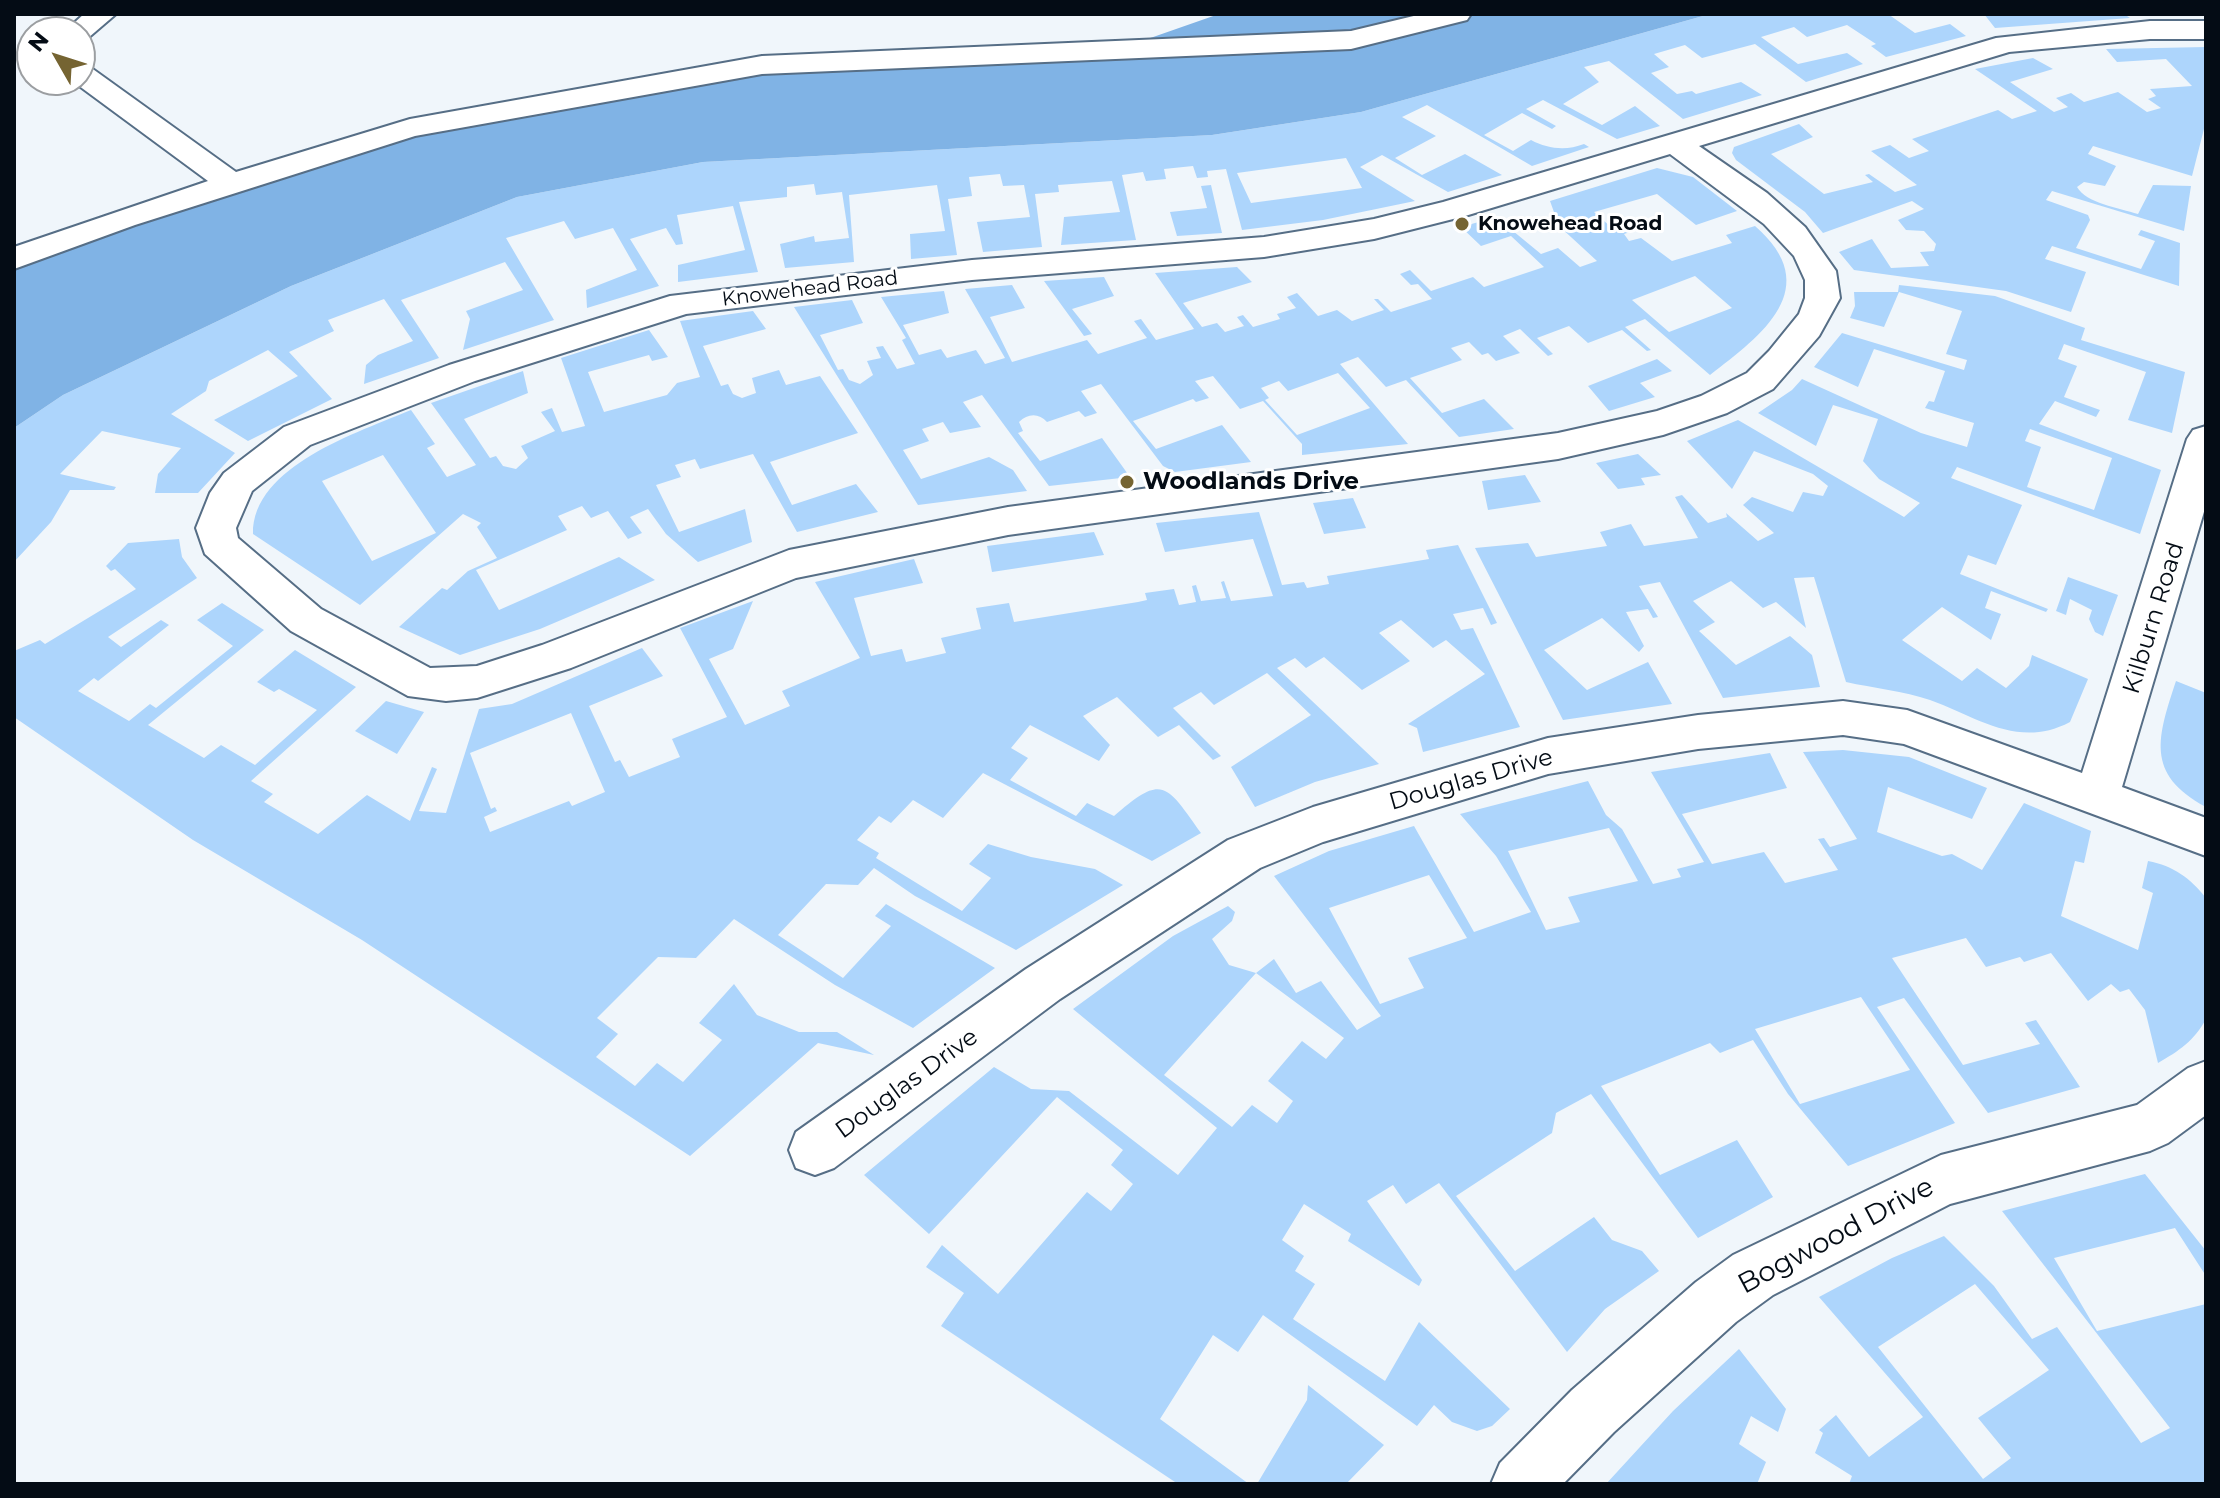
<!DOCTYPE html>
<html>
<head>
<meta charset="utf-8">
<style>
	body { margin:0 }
	#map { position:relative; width:2220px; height:1498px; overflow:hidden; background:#f0f6fb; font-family:Montserrat,sans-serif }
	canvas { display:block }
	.frame { position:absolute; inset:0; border:16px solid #040c15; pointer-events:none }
	.north { position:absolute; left:16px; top:16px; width:80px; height:80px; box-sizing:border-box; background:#fff; border:2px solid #9b9ea1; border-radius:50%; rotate:309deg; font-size:22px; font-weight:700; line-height:32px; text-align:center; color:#040c15 }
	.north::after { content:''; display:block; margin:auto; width:28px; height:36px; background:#756432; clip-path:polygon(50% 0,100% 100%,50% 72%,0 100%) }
</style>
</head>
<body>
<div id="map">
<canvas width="2220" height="1498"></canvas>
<div class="frame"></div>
<div class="north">N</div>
</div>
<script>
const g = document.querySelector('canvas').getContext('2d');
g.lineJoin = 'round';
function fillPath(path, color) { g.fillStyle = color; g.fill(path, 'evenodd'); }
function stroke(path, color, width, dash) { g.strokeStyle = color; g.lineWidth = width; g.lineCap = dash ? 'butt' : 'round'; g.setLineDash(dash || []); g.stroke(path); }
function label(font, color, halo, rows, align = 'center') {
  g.font = font + ' Montserrat,sans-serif'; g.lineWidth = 6; g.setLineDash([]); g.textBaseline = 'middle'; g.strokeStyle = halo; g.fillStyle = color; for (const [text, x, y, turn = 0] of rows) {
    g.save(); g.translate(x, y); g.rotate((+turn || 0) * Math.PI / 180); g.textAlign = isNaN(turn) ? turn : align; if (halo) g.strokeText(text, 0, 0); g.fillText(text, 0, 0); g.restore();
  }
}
fillPath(new Path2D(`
	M 1710,14 L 1888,14 L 1915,33 L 1950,24 L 1966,36 L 1886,57 L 1871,46 L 1876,44 L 1847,25 L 1807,37 L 1794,27 L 1761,37 L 1798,64 L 1847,53 L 1863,64 L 1806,82 L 1755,44 L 1702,58 L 1685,45 L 1654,54 L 1669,67 L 1651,73 L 1677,94 L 1692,91 L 1696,94 L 1741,82 L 1762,95 L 1683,119 L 1609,61 L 1584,67 L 1599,82 L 1563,104 L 1602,125 L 1635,106 L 1660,126 L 1617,139 L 1543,100 L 1526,109 L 1556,126 L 1552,129 L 1522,113 L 1484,135 L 1513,151 L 1531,140 C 1548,149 1566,151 1584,144 L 1589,147 L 1532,166 L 1427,105 L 1402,117 L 1436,136 L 1395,158 L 1422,175 L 1465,154 L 1502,175 L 1448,192 L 1382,155 L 1360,167 L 1415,201 L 1323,220 L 1242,230 L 1226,169 L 1207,171 L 1208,177 L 1197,178 L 1193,166 L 1164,169 L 1166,179 L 1146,181 L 1143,172 L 1122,175 L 1136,240 L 1061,245 L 1064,217 L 1120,212 L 1112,181 L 1058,185 L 1059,192 L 1035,194 L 1042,247 L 983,252 L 977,222 L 1030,217 L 1024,185 L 1003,186 L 1000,174 L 969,177 L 972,196 L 948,199 L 957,255 L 911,259 L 910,234 L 945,231 L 937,185 L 849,195 L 854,262 L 785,268 L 780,244 L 814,236 L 815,242 L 849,238 L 842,192 L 816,195 L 814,184 L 787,187 L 787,197 L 739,202 L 758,272 L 678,282 L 678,265 L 745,250 L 733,206 L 677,215 L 683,244 L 676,245 L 666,228 L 630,239 L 659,286 L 587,308 L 586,290 L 637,270 L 613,228 L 575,239 L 564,221 L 506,238 L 554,320 L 463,350 L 470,319 L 466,311 L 523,290 L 505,262 L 401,300 L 439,358 L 364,384 L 366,365 L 378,355 L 413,341 L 384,299 L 328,320 L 334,331 L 289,352 L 332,399 L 248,441 L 214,420 L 298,376 L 268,350 L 209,381 L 206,391 L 171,414 L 235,453 L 198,493 L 155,493 L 158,474 L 181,448 L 102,431 L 60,474 L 116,487 L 114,490 L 70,490 L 51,522 L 14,562 L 14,428 L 63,395 L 291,286 L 517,197 L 703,162 L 1212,135 L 1361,112 ZM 1346,158 L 1362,188 L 1251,203 L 1237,173 Z
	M 1984,14 L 2124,14 L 2130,18 L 1995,28 Z
	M 2206,47 L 2206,121 L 2192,176 L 2093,146 L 2088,154 L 2116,166 L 2105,186 L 2084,182 L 2077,187 C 2086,203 2119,208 2138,214 L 2153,185 L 2191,186 L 2184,231 L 2052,191 L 2046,200 L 2088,215 L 2090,220 L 2076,248 L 2141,269 L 2155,241 L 2138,235 L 2141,230 L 2180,243 L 2179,286 L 2052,246 L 2045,259 L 2086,272 L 2071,312 L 2006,291 L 1854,270 L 1839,252 L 1872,239 L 1891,268 L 1929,266 L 1920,252 L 1934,251 L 1936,244 L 1924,231 L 1906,230 L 1898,220 L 1924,209 L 1912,201 L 1823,233 L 1805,212 L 1736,160 L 1732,153 L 1734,147 L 1799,124 L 1813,137 L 1771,154 L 1824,194 L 1873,182 L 1865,175 L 1869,174 L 1895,192 L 1917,185 L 1871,151 L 1890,145 L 1909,158 L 1929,151 L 1912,139 L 1998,110 L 2012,119 L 2037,111 L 1975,69 L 2033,58 L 2053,69 L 2010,82 L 2054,112 L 2068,107 L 2056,98 L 2071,93 L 2084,102 L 2118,92 L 2147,112 L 2161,108 L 2148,99 L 2156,96 L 2150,89 L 2192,86 L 2166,59 L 2117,62 L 2106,49 Z
	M 1657,168 L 1693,177 L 1737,211 L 1696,225 L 1657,194 L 1594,212 L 1612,228 L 1624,224 L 1633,231 L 1624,234 L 1629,241 L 1641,238 L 1672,261 L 1732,243 L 1726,235 L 1755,226 C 1826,288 1762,335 1710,375 L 1645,319 L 1625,327 L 1651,350 L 1647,351 L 1622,330 L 1588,343 L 1569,326 L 1537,338 L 1553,354 L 1548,356 L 1520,329 L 1503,336 L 1520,353 L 1496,361 L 1488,353 L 1482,355 L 1469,342 L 1451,348 L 1462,360 L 1410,378 L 1442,413 L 1484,399 L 1514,429 L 1459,437 L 1406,380 L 1386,387 L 1358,357 L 1340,364 L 1408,444 L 1302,455 L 1302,444 L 1263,401 L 1240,409 L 1213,376 L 1195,381 L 1209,398 L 1196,402 L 1193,399 L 1133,421 L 1156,449 L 1222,425 L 1251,462 L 1175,472 L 1163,466 L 1101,384 L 1081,391 L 1097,413 L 1085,417 L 1079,411 L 1047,422 C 1039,413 1028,413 1019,422 L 1023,431 L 1018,433 L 1040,461 L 1102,438 L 1130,477 L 1049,486 L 982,395 L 963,402 L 981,427 L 950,433 L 943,422 L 922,429 L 929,441 L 903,450 L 921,479 L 989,457 L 1013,470 L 1027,491 L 918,505 L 794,307 L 852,300 L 863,323 L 820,335 L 838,370 L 843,369 L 849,380 L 860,384 L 873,375 L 867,361 L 881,358 L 876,347 L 883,346 L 897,369 L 915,364 L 902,340 L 906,338 L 881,297 L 944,291 L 949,313 L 903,325 L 919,355 L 941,349 L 947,358 L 976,350 L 985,364 L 1005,358 L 965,289 L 1012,285 L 1025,308 L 990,317 L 1012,362 L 1087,340 L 1098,354 L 1147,338 L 1134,321 L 1141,319 L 1156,340 L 1194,329 L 1155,273 L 1237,267 L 1252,282 L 1183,303 L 1202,327 L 1217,323 L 1225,332 L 1244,326 L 1237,317 L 1243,315 L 1253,327 L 1280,319 L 1277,314 L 1296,308 L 1287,297 L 1297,293 L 1318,316 L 1337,310 L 1352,321 L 1384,310 L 1374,299 L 1378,299 L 1391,312 L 1432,299 L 1418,284 L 1411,285 L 1400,274 L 1410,270 L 1431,291 L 1473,277 L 1484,287 L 1544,267 L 1511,236 L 1481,246 L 1461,227 L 1496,217 L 1541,254 L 1558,248 L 1580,267 L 1597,261 L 1559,226 L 1550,201 ZM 1695,276 L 1732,308 L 1669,332 L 1632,300 ZM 1338,373 L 1370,408 L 1297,435 L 1265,400 L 1269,398 L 1261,388 L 1279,381 L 1288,391 Z
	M 1211,185 L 1222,233 L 1177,236 L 1170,212 L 1207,208 L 1201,186 Z
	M 1104,277 L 1114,296 L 1072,309 L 1092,334 L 1084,336 L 1044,281 Z
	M 1899,285 L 1995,296 L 2085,328 L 2081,340 L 2185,372 L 2172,433 L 2128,420 L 2146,372 L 2064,344 L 2058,359 L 2077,366 L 2064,397 L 2100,410 L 2096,417 L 2055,401 L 2039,424 L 2161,470 L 2140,534 L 1957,467 L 1951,478 L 2022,505 L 1996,565 L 1968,555 L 1960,574 L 2048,609 L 2046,612 L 1991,591 L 1985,608 L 2001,614 L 1991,640 L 1942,607 L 1902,640 L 1962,681 L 1977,668 L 2006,688 L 2029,666 L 2032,655 L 2088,679 L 2070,722 C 2019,749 1979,718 1930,700 C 1904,691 1873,688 1846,682 L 1814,577 L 1794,578 L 1806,628 L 1776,602 L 1763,608 L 1731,581 L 1693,601 L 1715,622 L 1699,631 L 1736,665 L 1790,636 L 1812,655 L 1820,687 L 1723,698 L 1660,582 L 1639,586 L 1658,617 L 1653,618 L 1648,609 L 1626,612 L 1644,646 L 1639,652 L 1602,618 L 1544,650 L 1587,690 L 1648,662 L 1672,704 L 1563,720 L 1475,548 L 1528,543 L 1536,557 L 1607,546 L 1600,532 L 1631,524 L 1644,546 L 1698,538 L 1675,497 L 1682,495 L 1708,523 L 1727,517 L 1726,513 L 1758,541 L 1774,533 L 1743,505 L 1752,497 L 1793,512 L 1803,492 L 1823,496 L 1828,486 L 1813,474 L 1754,451 L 1732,489 L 1687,441 L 1738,420 L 1904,517 L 1920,503 L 1879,479 L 1863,461 L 1878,419 L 1833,405 L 1816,446 L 1758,413 L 1792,390 L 1802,379 L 1921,433 L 1967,447 L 1974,423 L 1925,408 L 1929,401 L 1934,402 L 1945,371 L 1874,349 L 1858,387 L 1814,367 L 1842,333 L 1964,370 L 1967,360 L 1946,354 L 1962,311 L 1899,292 L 1884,327 L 1850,318 L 1855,306 L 1854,292 L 1898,292 ZM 2030,429 L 2112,458 L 2094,510 L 2027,487 L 2041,447 L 2025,441 Z
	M 753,311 L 766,329 L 703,346 L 721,386 L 728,384 L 733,394 L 742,398 L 756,393 L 752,378 L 779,370 L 786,385 L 820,376 L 858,433 L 770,462 L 792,505 L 856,484 L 878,512 L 797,532 L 753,454 L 700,469 L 695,459 L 675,465 L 681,477 L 656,485 L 679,532 L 745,509 L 752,542 L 698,562 L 666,534 L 648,509 L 630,517 L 642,533 L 628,539 L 608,511 L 591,518 L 582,506 L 558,516 L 567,530 L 476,570 L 499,610 L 619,557 L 655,580 L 540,629 L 460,655 L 399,627 L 442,588 L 447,590 L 468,571 L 497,558 L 477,527 L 481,523 L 463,514 L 360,605 L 253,534 C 252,466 359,432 411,410 L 435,444 L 427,448 L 447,477 L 476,465 L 431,403 L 523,371 L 528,393 L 464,419 L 490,458 L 496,456 L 503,466 L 516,469 L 528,458 L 521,446 L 555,431 L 541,412 L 552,408 L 562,432 L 585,426 L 561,358 L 649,330 L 668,357 L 652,361 L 649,355 L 588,372 L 604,412 L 667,395 L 677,383 L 700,377 L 680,321 ZM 383,455 L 436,533 L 372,561 L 322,481 Z
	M 1657,359 L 1672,371 L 1640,383 L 1655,397 L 1609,411 L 1588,386 Z
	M 1638,454 L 1661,475 L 1641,478 L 1645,485 L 1618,489 L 1596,463 Z
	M 1525,475 L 1541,502 L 1488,510 L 1482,481 Z
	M 1353,498 L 1366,528 L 1324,534 L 1313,503 Z
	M 1259,512 L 1282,585 L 1304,582 L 1307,588 L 1329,584 L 1327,576 L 1429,559 L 1426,550 L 1458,545 L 1497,623 L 1491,625 L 1483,608 L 1453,614 L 1461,630 L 1473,628 L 1520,727 L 1423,752 L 1417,728 L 1408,724 L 1485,674 L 1446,640 L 1433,648 L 1401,620 L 1379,633 L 1410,661 L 1362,690 L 1324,657 L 1306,668 L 1295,658 L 1277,668 L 1379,764 L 1315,782 L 1255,807 L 1231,767 L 1311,715 L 1267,673 L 1214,705 L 1201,692 L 1173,708 L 1221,756 L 1213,760 L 1179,725 L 1158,737 L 1117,697 L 1083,716 L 1110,745 L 1099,761 L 1030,725 L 1011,748 L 1028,758 L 1010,780 L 1076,816 L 1087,803 L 1114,816 C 1163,773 1166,784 1201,833 L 1152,861 L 983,773 L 943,818 L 913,800 L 891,823 L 879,816 L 857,840 L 879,853 L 876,858 L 962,911 L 991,878 L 969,864 L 988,844 L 1031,857 L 1095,869 L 1123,885 L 1016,950 L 915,896 L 874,868 L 858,885 L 826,884 L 778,935 L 843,978 L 891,926 L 875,916 L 886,904 L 995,968 L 913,1028 L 835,985 L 734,919 L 696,958 L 658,957 L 597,1018 L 618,1034 L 596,1057 L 635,1086 L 657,1063 L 683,1082 L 722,1040 L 699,1023 L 734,984 L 757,1015 L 799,1032 L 837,1032 L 874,1055 L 818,1043 L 690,1156 L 362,940 L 193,840 L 14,717 L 14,651 L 40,640 L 45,644 L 136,589 L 115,569 L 111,571 L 106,566 L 128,543 L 179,539 L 182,557 L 197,578 L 108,637 L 121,647 L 161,620 L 169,625 L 98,681 L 94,678 L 78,691 L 129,721 L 150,704 L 156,708 L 233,646 L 197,620 L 222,603 L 264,630 L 148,725 L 204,758 L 221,745 L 255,765 L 317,710 L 279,689 L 274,692 L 257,682 L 295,650 L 356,687 L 251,781 L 273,794 L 264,802 L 318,834 L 367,795 L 410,821 L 432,767 L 437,769 L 419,811 L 446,813 L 479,709 L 512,704 L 642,648 L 663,676 L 589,706 L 615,762 L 620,760 L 629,777 L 680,757 L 672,739 L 727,717 L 680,628 L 753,601 L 733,649 L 709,659 L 745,725 L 790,706 L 782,691 L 860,658 L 815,582 L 914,559 L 923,583 L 854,598 L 871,656 L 902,649 L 906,662 L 946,653 L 941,638 L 981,629 L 976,608 L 1009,603 L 1014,622 L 1138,602 L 1147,600 L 1145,593 L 1174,589 L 1179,605 L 1196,602 L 1192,586 L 1196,585 L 1201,601 L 1226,598 L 1221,582 L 1224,581 L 1231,601 L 1273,596 L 1253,539 L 1165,552 L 1156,523 ZM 571,713 L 605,792 L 572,806 L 569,801 L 490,832 L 484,817 L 497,811 L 495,807 L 491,809 L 470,753 Z
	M 1094,532 L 1104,555 L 992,572 L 987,546 Z
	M 2068,577 L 2118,595 L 2103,636 L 2095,632 L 2089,619 L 2092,610 L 2070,599 L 2066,615 L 2056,611 Z
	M 2176,681 L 2206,693 L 2206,807 C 2144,774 2158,736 2176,681 Z
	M 386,701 L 424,712 L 397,754 L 355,731 Z
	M 1843,750 L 1909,757 L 1987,788 L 1972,819 L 1888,787 L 1877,832 L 1942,856 L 1952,854 L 1982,870 L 2024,803 L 2091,831 L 2084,863 L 2075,861 L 2061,916 L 2138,950 L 2153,893 L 2142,888 L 2148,861 C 2174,866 2190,878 2206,898 L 2206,1019 C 2194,1041 2179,1051 2158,1063 L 2145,1010 L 2129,989 L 2120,992 L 2111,984 L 2088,1001 L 2051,953 L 2024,962 L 2020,957 L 1986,967 L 1966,938 L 1892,958 L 1963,1065 L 2040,1044 L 2025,1023 L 2036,1020 L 2080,1087 L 1988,1113 L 1904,998 L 1877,1007 L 1955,1123 L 1848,1166 L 1788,1094 L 1753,1040 L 1720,1053 L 1710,1043 L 1601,1086 L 1660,1175 L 1737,1140 L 1773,1197 L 1698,1238 L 1591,1094 L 1556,1113 L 1552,1133 L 1456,1196 L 1515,1271 L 1594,1217 L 1612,1240 L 1642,1251 L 1659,1271 L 1605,1309 L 1567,1352 L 1439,1183 L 1406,1204 L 1393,1185 L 1367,1201 L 1422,1280 L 1419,1286 L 1348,1241 L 1351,1234 L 1304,1204 L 1282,1240 L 1304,1256 L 1295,1271 L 1315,1284 L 1293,1319 L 1385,1381 L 1419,1322 L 1510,1409 L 1492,1426 L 1477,1431 L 1452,1422 L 1434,1405 L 1417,1426 L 1263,1315 L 1238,1352 L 1213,1335 L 1160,1419 L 1249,1484 L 1178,1484 L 941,1326 L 964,1293 L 926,1267 L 942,1245 L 998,1294 L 1087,1192 L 1111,1211 L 1133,1184 L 1111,1165 L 1123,1150 L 1057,1097 L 929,1234 L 864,1175 L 994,1067 L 1031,1089 L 1069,1091 L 1178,1175 L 1217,1128 L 1073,1009 L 1173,936 L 1228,906 L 1235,912 L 1232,921 L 1212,939 L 1229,965 L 1256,973 L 1274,959 L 1296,993 L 1321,981 L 1357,1030 L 1381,1016 L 1274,876 L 1329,851 L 1414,826 L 1474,932 L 1531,912 L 1496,856 L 1460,814 L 1588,781 L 1606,815 L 1622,829 L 1653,884 L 1681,877 L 1677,869 L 1704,862 L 1651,772 L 1770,753 L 1787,788 L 1682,814 L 1712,864 L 1764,852 L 1785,883 L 1838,870 L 1818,839 L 1824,838 L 1830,847 L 1857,839 L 1803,752 ZM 1609,828 L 1638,881 L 1568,897 L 1580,922 L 1546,930 L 1508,851 ZM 1429,875 L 1467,938 L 1408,958 L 1424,988 L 1380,1004 L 1329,908 ZM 1256,973 L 1344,1038 L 1326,1059 L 1302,1041 L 1268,1081 L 1293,1101 L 1277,1123 L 1252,1105 L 1232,1127 L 1164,1075 ZM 1861,997 L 1910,1070 L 1800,1104 L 1755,1029 Z
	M 2145,1174 L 2206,1251 L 2206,1276 L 2175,1228 L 2054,1258 L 2097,1331 L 2206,1304 L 2206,1484 L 1849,1484 L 1852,1476 L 1815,1453 L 1823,1433 L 1819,1430 L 1836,1415 L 1869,1457 L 1923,1417 L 1819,1297 L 1892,1258 L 1944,1236 L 1994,1286 L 2032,1339 L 2057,1327 L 2141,1443 L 2170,1428 L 2002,1211 ZM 1975,1284 L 2049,1370 L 1978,1418 L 2011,1458 L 1983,1479 L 1878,1347 Z
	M 1739,1349 L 1786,1409 L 1778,1432 L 1751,1416 L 1739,1444 L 1766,1462 L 1757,1484 L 1606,1484 L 1673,1411 Z
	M 1308,1385 L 1384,1445 L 1346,1484 L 1257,1484 L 1307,1400 Z`), '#add5fc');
fillPath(new Path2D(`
	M 1219,14 L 1710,14 L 1361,112 L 1212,135 L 703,162 L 517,197 L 291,286 L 63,395 L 14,428 L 14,259 L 410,128 L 762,65 L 1116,50 Z`), '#80b3e5');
const minor = new Path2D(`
	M 84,14 L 116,14 L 88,38 L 80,40 L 80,32 L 64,32 Z
	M 1422,14 L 1471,14 L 1467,20 L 1351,49 L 762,74 L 415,136 L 135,225 L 14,269 L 14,247 L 208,181 L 71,80 L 80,80 L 80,64 L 90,67 L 236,172 L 410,119 L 762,56 L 1351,31 Z
	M 2150,21 L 2206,21 L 2206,39 L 2150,39 L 2009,52 L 1699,146 L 1767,193 L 1805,227 L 1836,271 L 1840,298 L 1819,336 L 1773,389 L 1727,413 L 1663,435 L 1558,459 L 1008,535 L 796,578 L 571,668 L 477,698 L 446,701 L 408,696 L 291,631 L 205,554 L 196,528 L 210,493 L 224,473 L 284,427 L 449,365 L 670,296 L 972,260 L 1264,237 L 1374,219 L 1443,202 L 1996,38 ZM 1670,154 L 1764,224 L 1794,256 L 1805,280 L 1805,298 L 1799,314 L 1769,351 L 1747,373 L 1701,396 L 1657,411 L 1558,433 L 1008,507 L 789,550 L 542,645 L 477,666 L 430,668 L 321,609 L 238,538 L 236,528 L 252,491 L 310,445 L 475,381 L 686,314 L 972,280 L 1264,257 L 1374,239 L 1465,216 Z
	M 2206,426 L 2206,505 L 2122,787 L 2206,818 L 2206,856 L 1904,744 L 1843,735 L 1698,749 L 1548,774 L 1323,842 L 1260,868 L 1060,999 L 834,1168 L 815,1175 L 796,1168 L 789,1150 L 796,1132 L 1026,969 L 1228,840 L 1313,807 L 1548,738 L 1698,715 L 1843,701 L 1907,710 L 2082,773 L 2187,439 L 2193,430 Z
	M 2206,1061 L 2206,1115 L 2168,1143 L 2150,1151 L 1950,1204 L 1773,1295 L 1736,1322 L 1614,1432 L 1563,1484 L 1491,1484 L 1500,1463 L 1572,1390 L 1696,1282 L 1733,1255 L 1941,1155 L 2137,1105 L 2188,1068 Z`);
stroke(minor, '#566e86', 4);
fillPath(minor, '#fff');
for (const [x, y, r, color] of [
	[1462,224,8,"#756432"],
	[1127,482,8,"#756432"]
]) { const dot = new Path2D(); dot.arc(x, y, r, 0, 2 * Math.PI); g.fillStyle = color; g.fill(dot); stroke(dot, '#fff', 3); }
label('bold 20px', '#040c15', '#fff', [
	["Knowehead Road",1478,224]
], 'left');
label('20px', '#040c15', '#fff', [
	["Knowehead Road",810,289,-7]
]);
label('bold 24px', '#040c15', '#fff', [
	["Woodlands Drive",1143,482]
], 'left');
label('24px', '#040c15', '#fff', [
	["Kilburn Road",2154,618,-73],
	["Douglas Drive",1471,780,-16],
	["Douglas Drive",907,1084,-36]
]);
label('28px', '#040c15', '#fff', [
	["Bogwood Drive",1836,1236,-28]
]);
</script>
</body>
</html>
